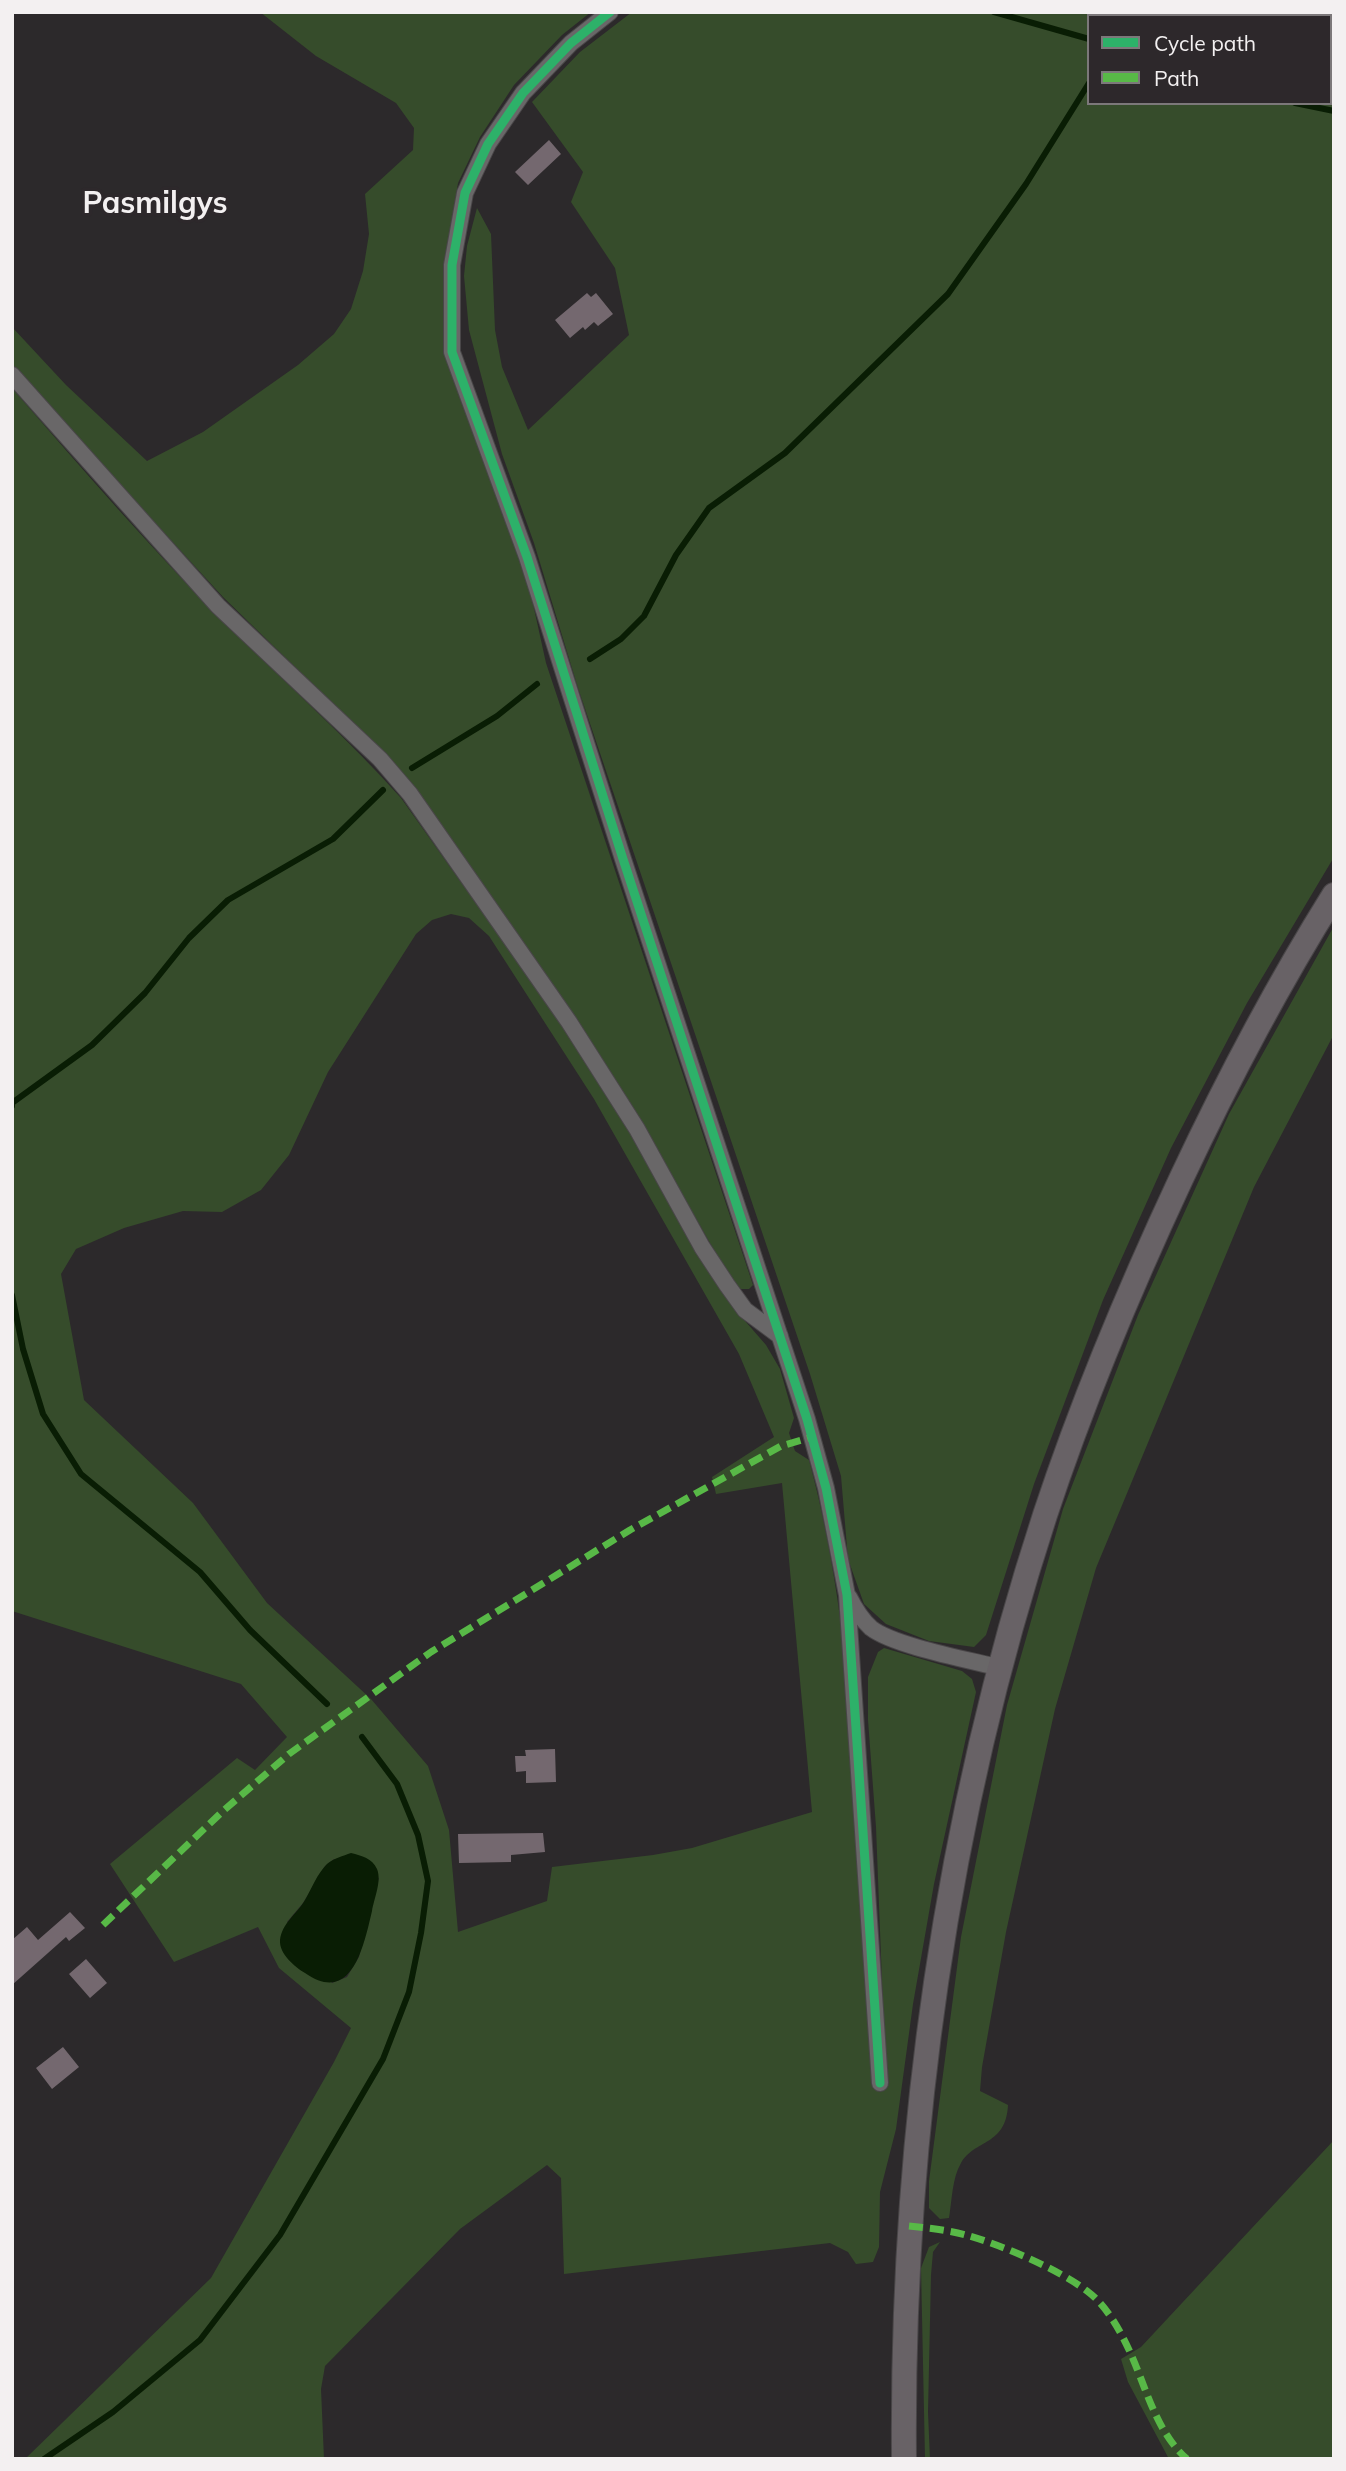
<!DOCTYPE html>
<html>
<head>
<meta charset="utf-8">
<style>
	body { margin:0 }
	#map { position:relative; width:1346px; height:2471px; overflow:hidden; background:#2c292b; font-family:Mulish,sans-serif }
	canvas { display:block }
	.frame { position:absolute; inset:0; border:14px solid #f3f0f1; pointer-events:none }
	.legend { position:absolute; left:1087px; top:14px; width:245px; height:91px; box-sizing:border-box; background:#2d282b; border:2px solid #7c787a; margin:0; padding:9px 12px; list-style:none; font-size:21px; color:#f3f0f1 }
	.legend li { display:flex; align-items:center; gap:14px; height:35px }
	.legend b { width:35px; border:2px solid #7c787a }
</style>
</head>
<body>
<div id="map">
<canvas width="1346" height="2471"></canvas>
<div class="frame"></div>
<ul class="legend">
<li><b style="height:9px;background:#2db169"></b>Cycle path</li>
<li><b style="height:9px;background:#58b947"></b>Path</li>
</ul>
</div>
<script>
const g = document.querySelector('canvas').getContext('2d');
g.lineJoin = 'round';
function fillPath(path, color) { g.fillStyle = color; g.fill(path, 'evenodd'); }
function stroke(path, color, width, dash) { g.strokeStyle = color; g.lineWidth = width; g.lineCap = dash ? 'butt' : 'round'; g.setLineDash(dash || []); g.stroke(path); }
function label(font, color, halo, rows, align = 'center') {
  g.font = font + ' Mulish,sans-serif'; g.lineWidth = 7; g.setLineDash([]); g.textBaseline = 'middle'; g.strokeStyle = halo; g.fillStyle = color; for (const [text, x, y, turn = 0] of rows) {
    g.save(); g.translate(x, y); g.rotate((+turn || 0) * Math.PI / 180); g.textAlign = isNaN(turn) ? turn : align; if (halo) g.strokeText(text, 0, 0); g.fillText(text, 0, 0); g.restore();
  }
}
fillPath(new Path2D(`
	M 260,12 L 591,12 L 562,35 L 514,85 L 480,137 L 458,183 L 448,244 L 447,353 L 524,563 L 546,663 L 753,1285 L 749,1289 L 741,1289 L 733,1283 L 637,1116 L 370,740 L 223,597 L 12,367 L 12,327 L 66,385 L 147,461 L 203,432 L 298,365 L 334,334 L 351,309 L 363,271 L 369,234 L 365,194 L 413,150 L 414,128 L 396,103 L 316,56 Z
	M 632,12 L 1334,12 L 1334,857 L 1247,1003 L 1171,1148 L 1103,1300 L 1034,1484 L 986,1635 L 974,1647 L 929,1641 L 886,1624 L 864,1604 L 848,1559 L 841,1476 L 810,1374 L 578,688 L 534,543 L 502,454 L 469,330 L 464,276 L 467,246 L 477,208 L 491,234 L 495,330 L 502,367 L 528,430 L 629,335 L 615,268 L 571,202 L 583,172 L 532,102 L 580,52 ZM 1089,16 L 1330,16 L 1330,103 L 1089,103 Z
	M 12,388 C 83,470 154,552 231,629 C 288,685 348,739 401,798 L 547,1003 L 636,1140 L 739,1314 L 766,1345 L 780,1369 L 794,1418 L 789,1433 L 795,1451 L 809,1460 C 864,1664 855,1878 873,2087 L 886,2085 L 876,1827 L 868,1720 L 868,1677 L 878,1652 L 884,1648 L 962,1671 L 972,1679 L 976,1692 L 934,1884 L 913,2004 L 896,2129 L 880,2192 L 879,2247 L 873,2262 L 856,2264 L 848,2252 L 830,2243 L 564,2274 L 561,2178 L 547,2165 L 460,2229 L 325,2366 L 321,2389 L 324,2459 L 25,2459 L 211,2278 L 334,2062 L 351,2028 L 279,1968 L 258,1927 L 174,1962 L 110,1864 L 237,1758 L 255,1770 L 287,1737 L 241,1684 L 12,1611 ZM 451,914 L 469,918 L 489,936 L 594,1099 L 739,1354 L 774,1437 L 712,1477 L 716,1494 L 782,1483 L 812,1812 L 692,1848 L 653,1855 L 552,1867 L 547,1901 L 458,1932 L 449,1830 L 428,1766 L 371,1699 L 267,1603 L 193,1503 L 84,1400 L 61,1274 L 76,1249 L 124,1228 L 183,1211 L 222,1212 L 261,1190 L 289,1155 L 328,1072 L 416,934 L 432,920 ZM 334,1859 L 379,1878 L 359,1957 L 347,1977 L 332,1983 L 287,1922 L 303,1903 L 325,1866 Z
	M 1334,926 L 1334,1034 L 1254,1187 L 1096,1568 L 1055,1709 L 1006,1932 L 982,2067 L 980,2091 L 1008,2105 C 1006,2146 975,2139 961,2163 C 952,2178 952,2201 949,2218 L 940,2219 L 929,2208 L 929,2181 L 961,1937 L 1007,1705 L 1063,1509 L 1138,1315 L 1229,1114 Z
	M 1334,2140 L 1334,2459 L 1169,2459 L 1128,2382 L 1121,2359 L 1141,2347 Z
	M 940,2242 L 933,2252 L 931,2275 L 928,2412 L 930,2459 L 925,2459 L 921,2268 L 929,2247 Z`), '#364c2b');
fillPath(new Path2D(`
	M 351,1853 C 362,1856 372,1858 377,1869 C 382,1881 374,1899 372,1911 C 364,1945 352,2006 305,1973 C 295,1967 279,1954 280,1940 C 282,1923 297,1914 305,1900 C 312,1888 317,1874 327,1864 C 334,1858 343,1856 351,1853 Z`), '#091d04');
stroke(new Path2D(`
	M 994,12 L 1089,39
	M 1295,103 L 1334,111
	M 590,659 L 621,639 L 644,616 L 676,555 L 709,508 L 785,453 L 948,294 L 1026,184 L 1089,83
	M 412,768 L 497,716 L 537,684
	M 12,1106 L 12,1103 L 92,1045 L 145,993 L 189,938 L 228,900 L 333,839 L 383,790
	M 12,1295 L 23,1349 L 43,1414 L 81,1474 L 200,1572 L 250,1630 L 327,1704
	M 44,2459 L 113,2412 L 200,2340 L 280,2235 L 383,2059 L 409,1992 L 421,1933 L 428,1881 L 418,1835 L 397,1784 L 362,1737`), '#091d04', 6);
fillPath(new Path2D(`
	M 549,140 L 561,154 L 528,185 L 515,172 Z
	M 587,293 L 591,297 L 596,293 L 613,314 L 598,326 L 594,322 L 585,330 L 583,327 L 570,338 L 555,320 Z
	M 555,1749 L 556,1782 L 526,1783 L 526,1771 L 516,1772 L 515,1756 L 526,1756 L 525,1750 Z
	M 543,1833 L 545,1852 L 511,1855 L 511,1862 L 459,1863 L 458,1834 Z
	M 70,1912 L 85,1928 L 69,1941 L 66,1937 L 12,1985 L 12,1940 L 27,1927 L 38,1940 Z
	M 86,1959 L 107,1983 L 90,1998 L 69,1974 Z
	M 63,2047 L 79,2067 L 52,2089 L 36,2068 Z`), '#74686f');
const street = new Path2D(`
	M 610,12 L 571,43 L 523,93 L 488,144 L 465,193 L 452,265 L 452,352 L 527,557 L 623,859 L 807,1419 L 826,1488 L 847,1595 L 880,2083
	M 12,375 L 218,606 L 380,759 L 410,794 L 569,1022 L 637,1129 L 702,1247 L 727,1285 L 745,1310 L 780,1336
	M 849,1597 C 855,1609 861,1619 871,1628 C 894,1646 970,1660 1001,1668`);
const primary = new Path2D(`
	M 904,2459 C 901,2140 946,1818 1045,1515 C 1083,1400 1130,1288 1181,1179 C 1227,1081 1277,986 1334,895`);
stroke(street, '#494648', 18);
stroke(primary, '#494648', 26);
stroke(street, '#696768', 16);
stroke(primary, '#686266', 24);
stroke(new Path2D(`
	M 103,1925 L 223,1811 L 289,1754 L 431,1652 L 630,1530 L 781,1446 L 812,1437
	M 909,2226 C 928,2228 948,2230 966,2235 C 1002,2245 1058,2269 1087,2291 C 1106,2305 1120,2330 1130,2352 C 1146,2387 1156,2432 1187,2459`), '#58b947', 7, [14, 7]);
stroke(new Path2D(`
	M 610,12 L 571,43 L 523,93 L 488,144 L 465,193 L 452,265 L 452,352 L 527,557 L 623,859 L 807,1419 L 826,1488 L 847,1595 L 880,2083`), '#2db169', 9);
label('bold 30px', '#f3f0f1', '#2d282b', [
	["Pasmilgys",155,204]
]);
</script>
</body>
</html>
